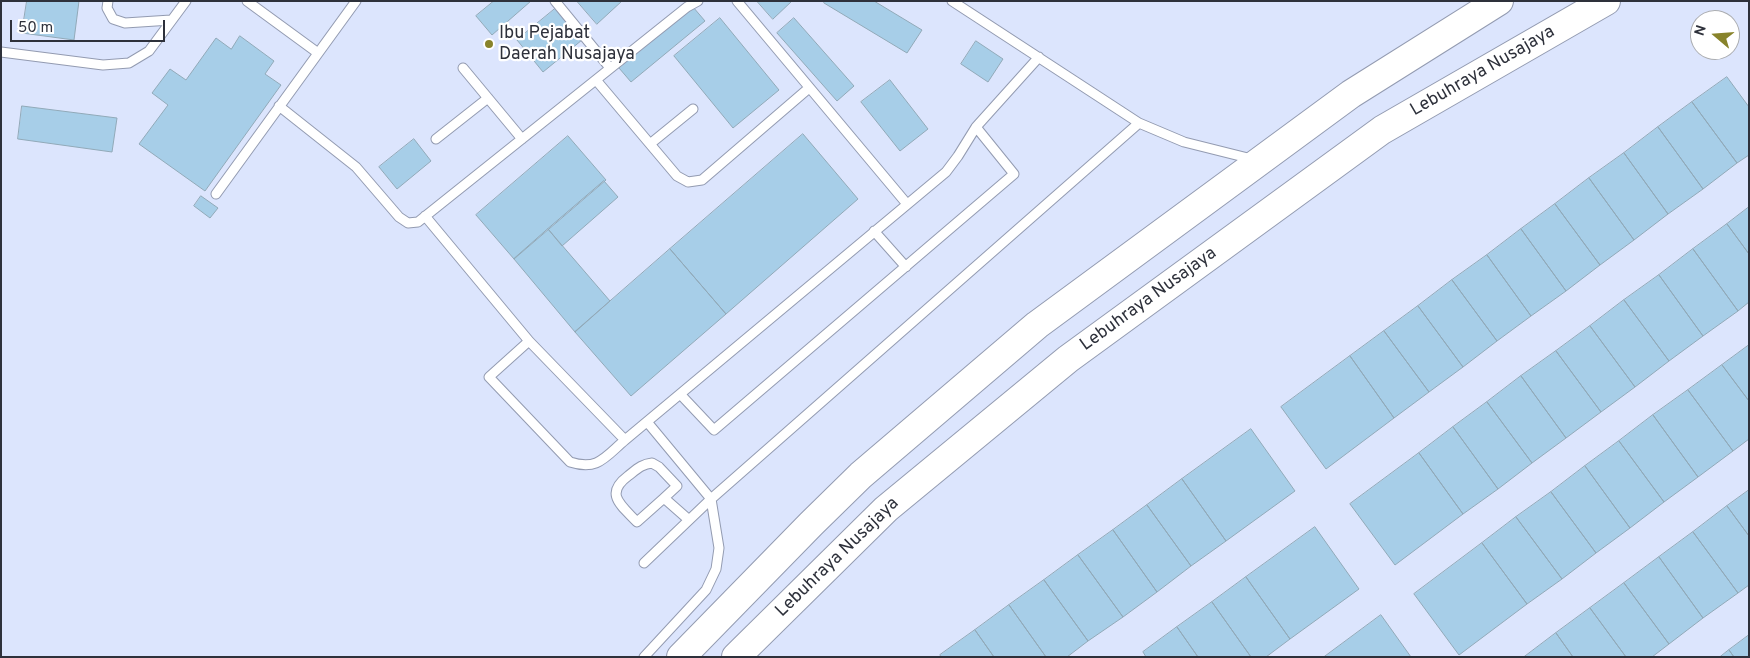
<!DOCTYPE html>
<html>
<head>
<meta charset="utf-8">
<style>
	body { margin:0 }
	#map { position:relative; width:1750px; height:658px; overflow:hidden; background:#dce5fd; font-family:Overpass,sans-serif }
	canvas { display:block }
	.frame { position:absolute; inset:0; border:2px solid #2e313b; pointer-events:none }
	.north { position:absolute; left:1690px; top:10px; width:50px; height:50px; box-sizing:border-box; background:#fff; border:1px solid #abadb1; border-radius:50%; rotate:288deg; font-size:14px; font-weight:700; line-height:20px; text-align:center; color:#2e313b }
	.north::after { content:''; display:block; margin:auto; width:18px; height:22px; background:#88832b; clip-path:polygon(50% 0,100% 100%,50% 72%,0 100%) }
	.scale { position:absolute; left:10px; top:20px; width:155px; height:22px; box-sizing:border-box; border:2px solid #2e313b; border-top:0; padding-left:6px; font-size:15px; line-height:18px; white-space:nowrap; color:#2e313b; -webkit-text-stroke:4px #fff; paint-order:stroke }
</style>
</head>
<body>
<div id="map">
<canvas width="1750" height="658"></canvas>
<div class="frame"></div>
<div class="north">N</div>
<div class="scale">50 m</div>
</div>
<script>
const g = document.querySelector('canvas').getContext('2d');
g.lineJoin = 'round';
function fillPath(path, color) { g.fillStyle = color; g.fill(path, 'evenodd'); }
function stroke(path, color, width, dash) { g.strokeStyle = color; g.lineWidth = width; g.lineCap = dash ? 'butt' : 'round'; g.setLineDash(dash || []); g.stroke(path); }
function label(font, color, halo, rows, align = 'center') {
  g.font = font + ' Overpass,sans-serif'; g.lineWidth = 4.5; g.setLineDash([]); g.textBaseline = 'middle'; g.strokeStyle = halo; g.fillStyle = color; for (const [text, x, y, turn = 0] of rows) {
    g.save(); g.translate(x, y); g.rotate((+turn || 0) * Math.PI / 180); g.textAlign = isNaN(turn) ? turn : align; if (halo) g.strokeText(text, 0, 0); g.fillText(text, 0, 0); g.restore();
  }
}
const building = new Path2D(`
	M 27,1 L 79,1 L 74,40 L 22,33 Z
	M 494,1 L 531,1 L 492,35 L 476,16 Z
	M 577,1 L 622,1 L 597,24 Z
	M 757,1 L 792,1 L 773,19 Z
	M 825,1 L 874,1 L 922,30 L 907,53 L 824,3 Z
	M 693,7 L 705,21 L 631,82 L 619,68 Z
	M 556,8 L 582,40 L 543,72 L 517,40 Z
	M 720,18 L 779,90 L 733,128 L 674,56 Z
	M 794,18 L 854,86 L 837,101 L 777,33 Z
	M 240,36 L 274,61 L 265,74 L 281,85 L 205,191 L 139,144 L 168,105 L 152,93 L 170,69 L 186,80 L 216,38 L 231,49 Z
	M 976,41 L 1003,59 L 988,82 L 961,64 Z
	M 1727,77 L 1749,107 L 1749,155 L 1737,163 L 1692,102 Z
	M 890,80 L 928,129 L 900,151 L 861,102 Z
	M 1692,102 L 1737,163 L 1703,189 L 1658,127 Z
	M 22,106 L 117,118 L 112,152 L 18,139 Z
	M 1658,127 L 1703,189 L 1668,214 L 1624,153 Z
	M 803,134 L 858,199 L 726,314 L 670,249 Z
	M 568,136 L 606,180 L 514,259 L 476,215 Z
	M 414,139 L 431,161 L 397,189 L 379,167 Z
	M 1624,153 L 1668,214 L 1634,240 L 1589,178 Z
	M 1589,178 L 1634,240 L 1600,265 L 1555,204 Z
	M 604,181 L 618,197 L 562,246 L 548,229 Z
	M 201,196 L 218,208 L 210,218 L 194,206 Z
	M 1555,204 L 1600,265 L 1566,291 L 1521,229 Z
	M 1749,207 L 1749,254 L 1727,224 Z
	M 1727,224 L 1749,254 L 1749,302 L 1738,311 L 1693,249 Z
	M 548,229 L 610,301 L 575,332 L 514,259 Z
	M 1521,229 L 1566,291 L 1531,316 L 1487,255 Z
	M 670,249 L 726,314 L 631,396 L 575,332 Z
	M 1693,249 L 1738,311 L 1703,336 L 1659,275 Z
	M 1487,255 L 1531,316 L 1497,341 L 1452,280 Z
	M 1659,275 L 1703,336 L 1669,361 L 1624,300 Z
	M 1452,280 L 1497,341 L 1463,367 L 1418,306 Z
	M 1624,300 L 1669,361 L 1635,387 L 1590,326 Z
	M 1418,306 L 1463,367 L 1429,392 L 1384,331 Z
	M 1590,326 L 1635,387 L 1601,412 L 1556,351 Z
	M 1384,331 L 1429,392 L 1394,418 L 1350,356 Z
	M 1749,345 L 1749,401 L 1722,365 Z
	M 1556,351 L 1601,412 L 1566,438 L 1521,376 Z
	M 1350,356 L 1394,418 L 1326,469 L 1281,407 Z
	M 1722,365 L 1749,401 L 1749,439 L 1733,451 L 1688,390 Z
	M 1521,376 L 1566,438 L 1532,463 L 1487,402 Z
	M 1688,390 L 1733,451 L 1698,477 L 1653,415 Z
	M 1487,402 L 1532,463 L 1498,489 L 1453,427 Z
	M 1653,415 L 1698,477 L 1664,502 L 1619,441 Z
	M 1453,427 L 1498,489 L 1463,514 L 1419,453 Z
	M 1251,429 L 1295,491 L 1226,541 L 1182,479 Z
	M 1619,441 L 1664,502 L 1630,528 L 1585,466 Z
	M 1419,453 L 1463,514 L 1395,565 L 1350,504 Z
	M 1585,466 L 1630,528 L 1596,553 L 1551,492 Z
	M 1182,479 L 1226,541 L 1191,566 L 1147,505 Z
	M 1749,490 L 1749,536 L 1727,506 Z
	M 1551,492 L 1596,553 L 1562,579 L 1516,517 Z
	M 1147,505 L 1191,566 L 1157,592 L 1113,530 Z
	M 1727,506 L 1749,536 L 1749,585 L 1738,593 L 1693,532 Z
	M 1516,517 L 1562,579 L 1527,604 L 1482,543 Z
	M 1315,527 L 1359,589 L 1290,639 L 1246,577 Z
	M 1113,530 L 1157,592 L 1123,617 L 1078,555 Z
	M 1693,532 L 1738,593 L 1703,618 L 1659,557 Z
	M 1482,543 L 1527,604 L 1459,655 L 1414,594 Z
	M 1078,555 L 1123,617 L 1088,641 L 1044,580 Z
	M 1659,557 L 1703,618 L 1669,644 L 1624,583 Z
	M 1246,577 L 1290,639 L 1266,657 L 1251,657 L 1212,602 Z
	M 1044,580 L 1088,641 L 1067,657 L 1046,657 L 1009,605 Z
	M 1624,583 L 1669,644 L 1652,657 L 1626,657 L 1590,608 Z
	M 1212,602 L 1251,657 L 1198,657 L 1177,627 Z
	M 1009,605 L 1046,657 L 994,657 L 975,630 Z
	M 1590,608 L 1626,657 L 1573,657 L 1556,633 Z
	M 1381,615 L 1411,657 L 1324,657 Z
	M 1177,627 L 1198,657 L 1146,657 L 1143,652 Z
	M 975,630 L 994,657 L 941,657 L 940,655 Z
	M 1556,633 L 1573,657 L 1524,657 Z
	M 1749,635 L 1749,657 L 1734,657 L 1729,650 Z
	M 1729,650 L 1734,657 L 1720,657 Z`);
fillPath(building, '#a7cee8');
stroke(building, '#91a9b8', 1);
const service = new Path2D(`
	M 108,1 L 107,8 L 113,19 L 125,23 L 171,20
	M 247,1 L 318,53
	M 555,1 L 610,68
	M 737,1 L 907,204
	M 952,1 L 1139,123
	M 1,52 L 103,65 L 129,63 L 149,51 L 186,1
	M 463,68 L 522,139
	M 596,80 L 677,176 L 688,182 L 702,180 L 809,88
	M 279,106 L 356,167 L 399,217 L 408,223 L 418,222 L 687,7 L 698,1
	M 436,139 L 488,98
	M 650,144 L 693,109
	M 216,194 L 356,1
	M 425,216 L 529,341 L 625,440 L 946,172 L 958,156 L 976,127 L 1039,57
	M 874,231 L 906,267
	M 529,341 L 489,377 L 570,462 C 598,471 605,457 625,440
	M 681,395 L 714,430 L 1014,174 L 976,127
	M 664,498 L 677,486 L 659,467 L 652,463 C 642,464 637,469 628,476 C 604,494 621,505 637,522 L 664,498 L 689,520
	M 644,563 L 711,499 L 648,423
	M 644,657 L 706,590 L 716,569 L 719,548 L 711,499 L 1139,123 L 1184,142 L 1252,159`);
const primary = new Path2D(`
	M 681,657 L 811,524 L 861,475 L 1037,325 L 1351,94 L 1499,1
	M 736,657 L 886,509 L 1068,359 L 1382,130 L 1606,1`);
stroke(service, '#939bb1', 11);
stroke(primary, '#939bb1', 30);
stroke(service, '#fff', 9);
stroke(primary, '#fff', 28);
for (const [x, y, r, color] of [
	[489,44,5,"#88832b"]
]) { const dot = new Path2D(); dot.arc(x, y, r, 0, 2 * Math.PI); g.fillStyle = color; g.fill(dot); stroke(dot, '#fff', 2); }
label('18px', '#2e313b', '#fff', [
	["Ibu Pejabat",499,34],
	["Daerah Nusajaya",499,55]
], 'left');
label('18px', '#2e313b', '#fff', [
	["Lebuhraya Nusajaya",1483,72,-30],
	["Lebuhraya Nusajaya",1149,300,-36],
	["Lebuhraya Nusajaya",838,558,-44]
]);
</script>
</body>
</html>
